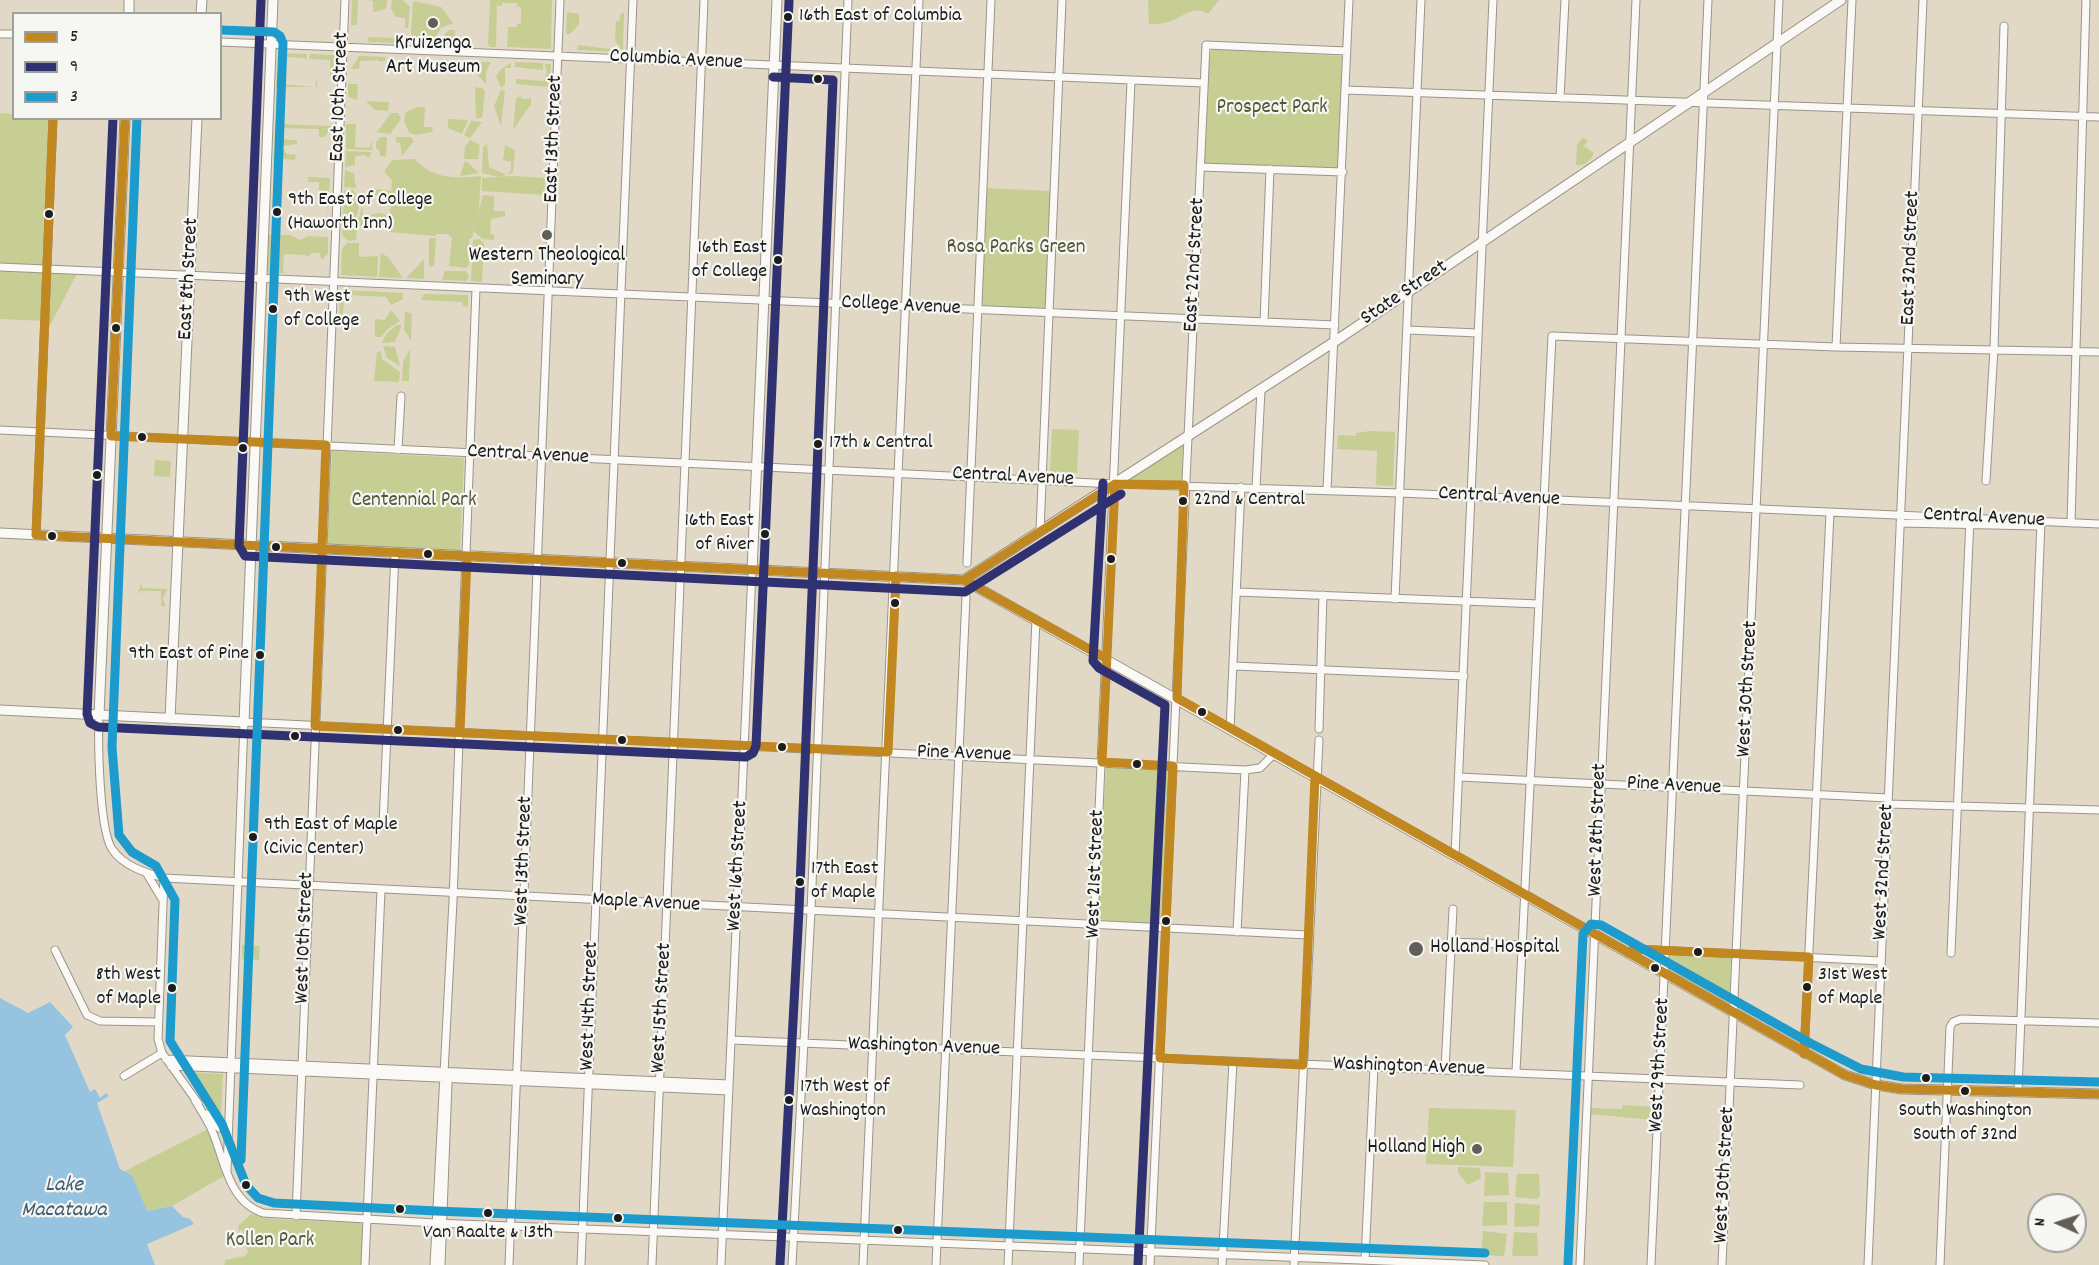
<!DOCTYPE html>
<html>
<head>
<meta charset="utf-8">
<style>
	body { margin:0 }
	#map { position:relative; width:2099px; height:1265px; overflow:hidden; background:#e1d9c6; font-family:Dekko,sans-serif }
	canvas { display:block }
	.legend { position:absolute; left:12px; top:12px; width:210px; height:108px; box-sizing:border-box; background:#f6f6f2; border:2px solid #9f9f9c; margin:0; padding:8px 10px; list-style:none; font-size:18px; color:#1c1c1c }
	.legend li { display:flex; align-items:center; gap:12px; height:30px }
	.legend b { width:30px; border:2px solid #9f9f9c }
	.north { position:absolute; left:2027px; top:1193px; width:60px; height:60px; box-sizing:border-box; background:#f6f6f2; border:2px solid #9f9f9c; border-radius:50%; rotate:273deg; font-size:16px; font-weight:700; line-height:24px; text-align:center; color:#1c1c1c }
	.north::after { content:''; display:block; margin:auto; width:21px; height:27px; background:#615e58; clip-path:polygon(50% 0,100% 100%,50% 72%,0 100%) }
</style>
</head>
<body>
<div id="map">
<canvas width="2099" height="1265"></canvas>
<ul class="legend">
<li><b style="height:8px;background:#c18720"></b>5</li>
<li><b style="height:8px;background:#303171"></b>9</li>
<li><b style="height:8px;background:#1c9bcc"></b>3</li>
</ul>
<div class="north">N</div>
</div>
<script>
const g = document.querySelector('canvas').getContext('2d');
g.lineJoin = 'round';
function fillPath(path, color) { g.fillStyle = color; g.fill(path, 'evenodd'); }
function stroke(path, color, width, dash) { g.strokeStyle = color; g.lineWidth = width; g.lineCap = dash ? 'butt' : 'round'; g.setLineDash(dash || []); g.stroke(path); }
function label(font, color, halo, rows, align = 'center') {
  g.font = font + ' Dekko,sans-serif'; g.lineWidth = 4.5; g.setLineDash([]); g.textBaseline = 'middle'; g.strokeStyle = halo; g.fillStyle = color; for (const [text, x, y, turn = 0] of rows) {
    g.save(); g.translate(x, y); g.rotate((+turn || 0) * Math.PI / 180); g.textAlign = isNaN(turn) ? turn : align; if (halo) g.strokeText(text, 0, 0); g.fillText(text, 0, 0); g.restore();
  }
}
fillPath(new Path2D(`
	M 352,0 L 358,0 L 357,25 L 351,25 Z
	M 366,0 L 387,0 L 386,9 L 373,12 L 373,1 Z
	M 392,0 L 403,0 L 410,7 L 408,28 L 405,28 L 405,18 L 396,17 L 391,9 Z
	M 490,0 L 552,0 L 551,49 L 507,47 L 508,27 L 517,27 L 517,24 L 521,23 L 521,7 L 517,7 L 517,3 L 502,3 L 502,6 L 498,6 L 497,0 L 496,47 L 490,47 L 488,44 Z
	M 1148,0 L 1219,0 L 1208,14 C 1193,4 1182,18 1168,22 C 1162,24 1155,24 1149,24 Z
	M 413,1 L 441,7 L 453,23 L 441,28 L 432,43 L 415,41 L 411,33 Z
	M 567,12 L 579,14 L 579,24 L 570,34 L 566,34 Z
	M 621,13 L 624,13 L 623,49 L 619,52 L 577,50 L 578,45 L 618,50 L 620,46 L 615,41 L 616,21 L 619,21 Z
	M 449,30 L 455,30 L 454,45 L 439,44 L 438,41 Z
	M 368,37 L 396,38 L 397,43 L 368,42 Z
	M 1213,49 L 1342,56 L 1338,169 L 1203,164 L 1209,55 Z
	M 278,53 L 307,54 L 306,62 L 305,58 L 282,57 L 280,69 L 277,69 Z
	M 310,54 L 335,55 L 334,81 L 330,78 L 330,60 L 309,59 Z
	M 359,56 L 386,57 L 385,61 L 380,62 L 377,60 L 360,61 L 359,69 L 351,69 Z
	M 465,62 L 491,62 L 486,72 L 486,84 Z
	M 515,62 L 543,63 L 543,70 L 515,67 Z
	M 511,63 L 511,68 L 505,68 L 505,85 L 501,88 L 496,76 L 501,69 Z
	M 545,64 L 551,64 L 549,87 L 516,84 L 516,79 L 544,81 L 547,72 Z
	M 277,71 L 281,74 L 281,84 L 315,87 L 318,75 L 317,87 L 276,87 Z
	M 348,84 L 358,84 L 357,100 L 348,97 Z
	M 475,87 L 482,88 L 485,92 L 482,118 L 476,118 Z
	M 501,90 L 505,91 L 501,126 L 494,106 Z
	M 520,96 L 522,99 L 531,98 L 531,104 L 513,130 L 516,98 Z
	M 366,101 L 389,102 L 388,111 L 375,110 Z
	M 418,107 L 425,107 L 424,127 L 433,127 L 432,132 L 416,135 L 409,133 L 404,120 L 406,112 Z
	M 0,113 L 13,114 L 14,118 L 53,119 L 47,269 L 79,270 L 44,337 L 45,321 L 0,319 Z
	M 391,113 L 398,113 L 401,119 L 390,134 L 377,132 Z
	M 448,119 L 468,120 L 462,134 L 448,128 Z
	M 471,121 L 482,122 L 470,138 L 464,135 Z
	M 275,124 L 332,126 L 325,137 L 319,137 L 319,129 L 277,128 L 276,139 L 297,140 L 297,144 L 274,147 Z
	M 346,124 L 356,124 L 355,147 L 370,148 L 372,139 L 372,150 L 346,149 Z
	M 381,137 L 387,137 L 386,157 L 380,156 L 379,149 L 376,149 L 376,142 Z
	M 396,137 L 411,137 L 414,141 L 402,156 L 400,143 L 396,142 Z
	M 1582,138 L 1588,140 L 1584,146 L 1594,153 C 1590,161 1585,166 1576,165 L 1577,145 Z
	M 470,140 L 480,145 L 478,159 L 464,159 L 465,147 Z
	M 487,144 L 489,167 L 506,175 L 499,177 L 482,173 L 483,147 Z
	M 505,145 L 515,150 L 513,172 L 510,174 L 507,173 L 511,171 L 511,162 L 503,160 Z
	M 274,149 L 284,150 L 287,154 L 296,155 L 295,160 L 282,159 L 282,169 L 281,161 L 276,161 L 273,170 Z
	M 346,151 L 370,152 L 372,153 L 368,158 L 365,155 L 355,156 L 355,165 L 345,167 Z
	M 415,159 C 432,179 456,179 481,176 L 479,207 L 472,238 L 469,239 L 469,265 L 466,268 L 449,266 L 452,238 L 448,234 L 437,234 L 435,236 L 389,232 L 389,228 L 387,231 L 385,229 L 389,222 L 383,228 L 361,226 L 357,230 L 356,240 L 348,241 L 342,235 L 343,224 L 354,224 L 360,216 L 362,205 L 363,216 L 379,213 L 390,216 L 391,195 L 366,195 L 368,188 L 391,191 L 392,181 L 384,171 L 392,160 Z
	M 465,161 L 467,162 L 479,173 L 460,176 Z
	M 345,170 L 354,173 L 356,188 L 344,187 Z
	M 512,176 L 545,178 L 545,195 L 482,191 L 482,178 Z
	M 308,177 L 330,178 L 328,215 L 327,204 L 319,204 L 319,182 L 308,182 Z
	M 986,188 L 1051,191 L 1045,311 L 982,307 Z
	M 344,190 L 353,190 L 360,199 L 357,216 L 351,222 L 343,222 Z
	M 483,195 L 494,196 L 494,211 L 505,211 L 505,216 L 491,219 L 490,234 L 494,234 L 494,240 L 483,239 L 473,231 Z
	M 269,235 L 290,235 L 300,240 L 308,236 L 328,237 L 328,253 L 322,260 L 319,253 L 312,253 L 307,257 L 306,255 L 284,254 L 283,271 L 286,273 L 267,273 Z
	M 429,238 L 436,238 L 434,266 L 429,267 Z
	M 480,239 L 484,244 L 482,282 L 471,281 L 473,240 Z
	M 347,243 L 359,243 L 359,257 L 378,256 L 377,277 L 341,275 L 342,249 Z
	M 381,253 L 388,257 L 403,278 L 379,277 Z
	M 424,259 L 424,279 L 406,278 Z
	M 445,271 L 466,271 L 469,277 L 466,281 L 442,280 Z
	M 340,290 L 403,293 L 403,299 L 391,305 L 386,297 L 350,295 L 349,300 L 344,300 L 343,314 L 348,317 L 339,319 Z
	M 424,294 L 468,295 L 468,307 L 463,306 L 462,302 L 421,300 Z
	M 391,310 L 400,321 L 388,329 L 381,337 L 375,337 L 375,319 L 385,320 Z
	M 405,311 L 412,314 L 411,341 L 404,329 Z
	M 397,325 L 402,325 L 395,342 L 382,343 L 386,334 Z
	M 383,346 L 395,347 L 400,366 L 387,358 Z
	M 410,349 L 409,381 L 402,381 L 403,362 Z
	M 381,351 L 382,359 L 400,372 L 399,382 L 374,381 L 377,352 Z
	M 1052,429 L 1079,430 L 1077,473 L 1050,472 Z
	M 1370,431 L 1395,432 L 1393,486 L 1376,485 L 1377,451 L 1337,449 L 1338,435 L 1356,436 L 1356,433 Z
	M 1183,444 L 1182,481 L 1126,480 Z
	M 332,451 L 464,458 L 460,551 L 327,544 Z
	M 155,460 L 171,461 L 170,477 L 154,476 Z
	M 141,584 L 142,588 L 167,589 L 163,599 L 166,606 L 161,606 L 161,591 L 140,591 L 137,595 Z
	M 1106,766 L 1165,769 L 1169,773 L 1161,924 L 1097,920 Z
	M 242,945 L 260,946 L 259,960 L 242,959 Z
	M 1672,955 L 1731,958 L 1730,1001 L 1725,1003 L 1668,971 L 1668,958 Z
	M 187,1072 L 223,1074 L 221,1119 L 215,1116 L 187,1077 Z
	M 1623,1105 L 1654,1107 L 1654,1120 L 1589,1114 L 1590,1108 L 1622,1109 Z
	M 1429,1108 L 1516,1110 L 1513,1167 L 1426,1164 Z
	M 208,1129 L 224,1176 L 172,1206 L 146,1211 L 132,1175 L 125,1171 Z
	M 1458,1167 L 1480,1168 L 1481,1178 L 1468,1185 L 1458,1173 Z
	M 1485,1172 L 1508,1173 L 1509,1195 L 1484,1196 Z
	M 1517,1174 L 1539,1174 L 1540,1196 L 1537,1199 L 1515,1197 Z
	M 1484,1202 L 1507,1202 L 1507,1225 L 1482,1226 Z
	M 1515,1203 L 1540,1205 L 1539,1226 L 1514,1227 Z
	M 251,1214 L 273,1219 L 360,1223 L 364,1228 L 362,1265 L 224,1265 L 226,1260 L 245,1256 L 248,1252 L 242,1229 L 239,1232 L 238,1226 Z
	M 1483,1231 L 1507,1234 L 1504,1256 L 1481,1255 Z
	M 1514,1232 L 1537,1233 L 1538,1256 L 1512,1256 Z`), '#c7ce93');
fillPath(new Path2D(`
	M 0,998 L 28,1013 L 50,1002 L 73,1027 L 65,1035 L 90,1092 L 95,1089 L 100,1098 L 106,1093 L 109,1096 L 97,1103 L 120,1169 L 132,1175 L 147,1211 L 172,1206 L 183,1217 L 190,1219 L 194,1224 L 147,1244 L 155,1265 L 0,1265 Z`), '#95c3e0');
const minor = new Path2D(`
	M 0,34 L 14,34
	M 220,42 L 1204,83
	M 1345,90 L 2099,117
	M 1560,98 L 1565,0
	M 1200,167 L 1343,172
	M 0,267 L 1335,325
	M 1264,322 L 1270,169
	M 1407,330 L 1478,333
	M 1836,347 L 1852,0
	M 0,430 L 1115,484 L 1400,493 L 2099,524
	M 398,450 L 401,396
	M 1986,481 L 1994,349 L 2004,26
	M 1256,488 L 1261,390
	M 1327,490 L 1349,0
	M 1900,523 L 2038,526
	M 2071,523 L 2086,0
	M 1040,531 L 1062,0
	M 36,535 L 53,118
	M 967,563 L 991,0
	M 1237,592 L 1539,604
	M 1395,599 L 1421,0
	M 1234,666 L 1464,676
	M 99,715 C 98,742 99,829 112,849 C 123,866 146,873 164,878 L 1308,935
	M 1230,729 L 1241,487
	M 1319,729 L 1323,595
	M 1459,777 L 1888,798
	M 1888,804 L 2099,810
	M 387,827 L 383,824 L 395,553
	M 1455,855 L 1493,0
	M 147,874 L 162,899
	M 164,878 L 158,1039 L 162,1053 L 198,1103
	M 1237,932 L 1245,770
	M 1452,942 L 1522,945
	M 55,950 L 87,1015 L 100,1021 L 157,1022
	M 1628,953 L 1634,949 L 1881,961
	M 1951,953 L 1970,518
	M 731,1040 L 1800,1085
	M 1804,1054 L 1830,513
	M 166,1059 L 729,1084
	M 171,1066 L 729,1091
	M 1445,1070 L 1453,909
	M 1516,1072 L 1552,336 L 1836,347 L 2099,352
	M 124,1076 L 162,1053
	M 2018,1091 L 2041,522
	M 195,1100 C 201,1111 209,1122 213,1133 C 225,1162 229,1202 263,1213 L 435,1223 L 1485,1265
	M 207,1114 L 219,1128
	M 227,1170 L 244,722 L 1245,770 L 1260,768 L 1274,754
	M 296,1216 L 345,0
	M 1365,1260 L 1374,1067
	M 365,1265 L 381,890
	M 434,1265 L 453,901 L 476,288
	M 441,1265 L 448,1083 L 445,1077
	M 509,1265 L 560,0
	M 581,1265 L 633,0
	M 652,1265 L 704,0
	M 721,1265 L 752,571
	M 792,1265 L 811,911 L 848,0
	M 863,1265 L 919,0
	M 936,1265 L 966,597
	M 1008,1265 L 1036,619
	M 1079,1265 L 1131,81
	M 1150,1265 L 1206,45 L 1347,51
	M 1222,1265 L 1233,1062
	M 1294,1265 L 1319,740
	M 1580,1265 L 1636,0
	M 1651,1265 L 1708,0
	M 1722,1265 L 1779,0
	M 1868,1265 L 1923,0
	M 1940,1265 L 1950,1027 L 1953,1022 L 1961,1019 L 2099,1023`);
const major = new Path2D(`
	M 129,14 L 129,0
	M 201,14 L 202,0
	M 0,533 L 964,580 L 1845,1075 L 1876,1085 L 1902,1089 L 2099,1094
	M 752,571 L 777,0
	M 964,580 L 1334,342 L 1841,0
	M 0,710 L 244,722 L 273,0
	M 99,715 L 125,118
	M 170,719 L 197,118`);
stroke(minor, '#9a958b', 9);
stroke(major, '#9a958b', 11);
stroke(minor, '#faf9f6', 7);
stroke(major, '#faf9f6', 9);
stroke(new Path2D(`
	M 53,118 L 36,535 L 964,580 L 1105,658
	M 125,118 L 111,436 L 326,445 L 315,726 L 888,752 L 896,576
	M 1115,484 L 1184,485 L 1177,698 L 1845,1075 L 1876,1085 L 1902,1089 L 2099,1094
	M 1115,484 L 1102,762 L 1173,766 L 1160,1058 L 1303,1065 L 1315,777
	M 964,580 L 1115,484
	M 460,732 L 467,557
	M 1628,953 L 1634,949 L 1809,957 L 1804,1054`), '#c18720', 9);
stroke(new Path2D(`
	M 261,0 L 239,546 L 245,556 L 965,592 L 1121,494
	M 773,77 L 833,80 L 799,910 L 780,1264
	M 113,118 L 87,714 L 90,723 L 98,727 L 746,757 L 753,753 L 756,746 L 789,1
	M 1103,483 L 1093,661 L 1099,668 L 1165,705 L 1138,1264`), '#303171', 9);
stroke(new Path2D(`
	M 220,30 L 274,32 L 280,36 L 283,43 L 241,1160
	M 137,118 L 112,747 L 119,835 L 132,852 L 156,866 L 175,900 L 170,1041 L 222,1124 L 246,1185 L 258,1198 L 274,1203 L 436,1211 L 1485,1253
	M 1568,1264 L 1583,934 L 1591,924 L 1601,925 L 1810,1043 L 1861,1069 L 1903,1077 L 2099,1082`), '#1c9bcc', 9);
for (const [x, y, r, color] of [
	[788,17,5,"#1c1c1c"],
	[433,23,6,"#615e58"],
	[818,79,5,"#1c1c1c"],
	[277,212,5,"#1c1c1c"],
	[49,214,5,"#1c1c1c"],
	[547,235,6,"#615e58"],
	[778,260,5,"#1c1c1c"],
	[273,309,5,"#1c1c1c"],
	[116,328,5,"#1c1c1c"],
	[142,437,5,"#1c1c1c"],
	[818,444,5,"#1c1c1c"],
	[243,448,5,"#1c1c1c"],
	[97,475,5,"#1c1c1c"],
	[1183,501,5,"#1c1c1c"],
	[765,534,5,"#1c1c1c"],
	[52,536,5,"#1c1c1c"],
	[276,547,5,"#1c1c1c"],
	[428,554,5,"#1c1c1c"],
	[1111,559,5,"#1c1c1c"],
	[622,563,5,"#1c1c1c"],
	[895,603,5,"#1c1c1c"],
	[260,655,5,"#1c1c1c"],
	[1202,712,5,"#1c1c1c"],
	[398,730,5,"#1c1c1c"],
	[295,736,5,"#1c1c1c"],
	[622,740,5,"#1c1c1c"],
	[782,747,5,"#1c1c1c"],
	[1137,764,5,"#1c1c1c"],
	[253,837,5,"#1c1c1c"],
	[800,882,5,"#1c1c1c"],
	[1166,921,5,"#1c1c1c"],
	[1416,949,8,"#615e58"],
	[1698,952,5,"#1c1c1c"],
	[1655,968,5,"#1c1c1c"],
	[1807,987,5,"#1c1c1c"],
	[172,988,5,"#1c1c1c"],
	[1926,1078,5,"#1c1c1c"],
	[1965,1091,5,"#1c1c1c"],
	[789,1100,5,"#1c1c1c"],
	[1477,1149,6,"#615e58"],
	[246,1185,5,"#1c1c1c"],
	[400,1209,5,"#1c1c1c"],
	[488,1213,5,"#1c1c1c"],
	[618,1218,5,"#1c1c1c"],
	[898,1230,5,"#1c1c1c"]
]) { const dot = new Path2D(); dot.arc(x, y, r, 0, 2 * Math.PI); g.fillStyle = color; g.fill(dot); stroke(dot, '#f6f6f2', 2); }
label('20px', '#1c1c1c', '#f6f6f2', [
	["16th East of Columbia",799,17],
	["9th East of College",288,201],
	["(Haworth Inn)",288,225],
	["16th East",767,249,"right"],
	["of College",767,273,"right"],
	["9th West",284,298],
	["of College",284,322],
	["17th & Central",829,444],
	["22nd & Central",1194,501],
	["16th East",754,522,"right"],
	["of River",754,546,"right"],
	["9th East of Pine",249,655,"right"],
	["9th East of Maple",264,826],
	["(Civic Center)",264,850],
	["17th East",811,870],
	["of Maple",811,894],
	["8th West",161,976,"right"],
	["of Maple",161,1000,"right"],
	["31st West",1818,976],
	["of Maple",1818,1000],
	["17th West of",800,1088],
	["Washington",800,1112],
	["South Washington",1965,1112,"center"],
	["South of 32nd",1965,1136,"center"],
	["Van Raalte & 13th",488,1234,"center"]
], 'left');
label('21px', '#1c1c1c', '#f6f6f2', [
	["Kruizenga",433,45],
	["Art Museum",433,69],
	["Western Theological",547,257],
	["Seminary",547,281],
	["Holland Hospital",1430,949,"left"],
	["Holland High",1465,1149,"right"]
]);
label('21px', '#1c1c1c', '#f6f6f2', [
	["Columbia Avenue",676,61,3],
	["East 10th Street",341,97,-88],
	["East 13th Street",555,139,-88],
	["East 32nd Street",1912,258,-88],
	["East 22nd Street",1196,265,-87],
	["East 8th Street",190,279,-87],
	["State Street",1405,294,-34],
	["College Avenue",901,307,3],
	["Central Avenue",528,456,3],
	["Central Avenue",1013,478,3],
	["Central Avenue",1499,498,3],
	["Central Avenue",1984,519,3],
	["West 30th Street",1749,689,-87],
	["Pine Avenue",964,755,2],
	["Pine Avenue",1674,787,3],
	["West 28th Street",1599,830,-88],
	["West 13th Street",525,861,-88],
	["West 16th Street",739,866,-87],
	["West 32nd Street",1885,872,-87],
	["West 21st Street",1097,874,-88],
	["Maple Avenue",646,904,3],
	["West 10th Street",306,938,-88],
	["West 14th Street",591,1006,-88],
	["West 15th Street",663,1008,-87],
	["Washington Avenue",924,1048,2],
	["West 29th Street",1661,1065,-87],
	["Washington Avenue",1409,1068,2],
	["West 30th Street",1726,1175,-87]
]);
label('21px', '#505737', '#f6f6f2', [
	["Prospect Park",1272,109],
	["Rosa Parks Green",1016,249],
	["Centennial Park",414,502],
	["Kollen Park",270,1242]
]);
label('italic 22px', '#405b6f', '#f6f6f2', [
	["Lake",64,1187],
	["Macatawa",64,1212]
]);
</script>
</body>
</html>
